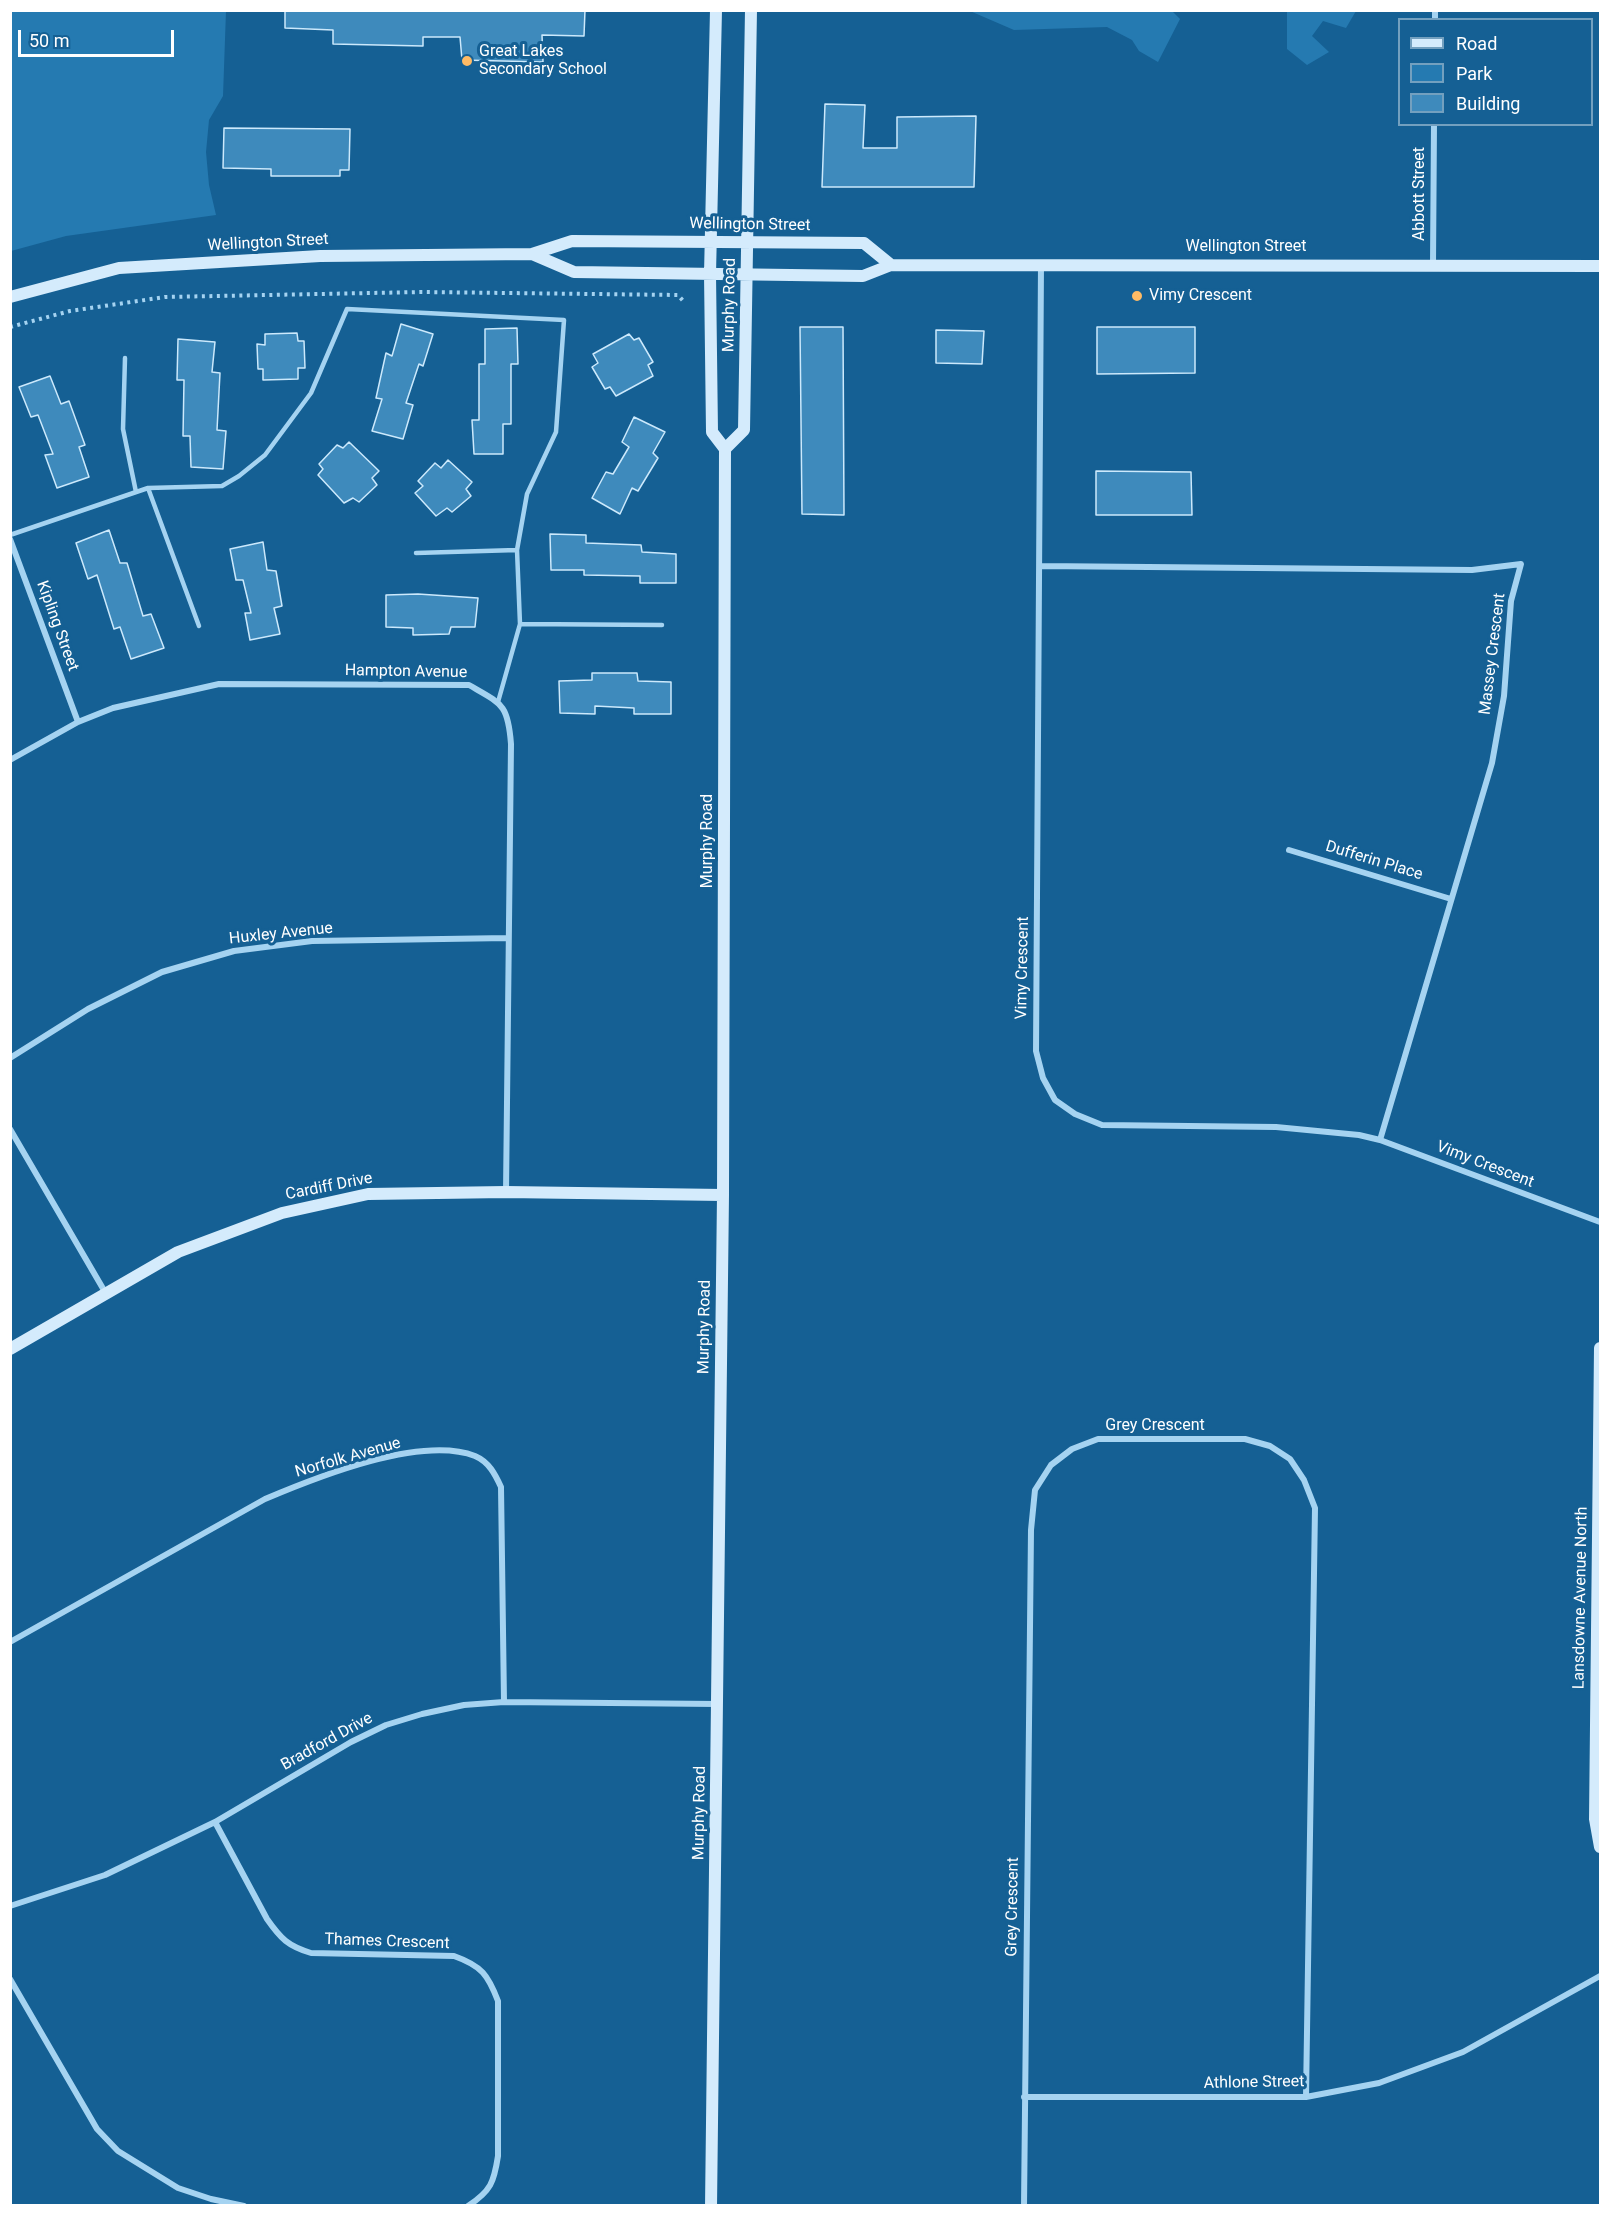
<!DOCTYPE html>
<html>
<head>
<meta charset="utf-8">
<style>
	body { margin:0 }
	#map { position:relative; width:1611px; height:2216px; overflow:hidden; background:#156094; font-family:Roboto,sans-serif }
	canvas { display:block }
	.frame { position:absolute; inset:0; border:12px solid #fff; pointer-events:none }
	.legend { position:absolute; left:1398px; top:18px; width:195px; height:108px; box-sizing:border-box; background:#156094; border:2px solid #73a0bf; margin:0; padding:8px 10px; list-style:none; font-size:18px; color:#fff }
	.legend li { display:flex; align-items:center; gap:12px; height:30px }
	.legend b { width:30px; border:2px solid #73a0bf }
	.scale { position:absolute; left:18px; top:30px; width:156px; height:27px; box-sizing:border-box; border:3px solid #fff; border-top:0; padding-left:8px; font-size:18px; line-height:21px; white-space:nowrap; color:#fff; -webkit-text-stroke:4px #156094; paint-order:stroke }
</style>
</head>
<body>
<div id="map">
<canvas width="1611" height="2216"></canvas>
<div class="frame"></div>
<ul class="legend">
<li><b style="height:8px;background:#d4ebfc"></b>Road</li>
<li><b style="height:16px;background:#257ab1"></b>Park</li>
<li><b style="height:16px;background:#3e8abc"></b>Building</li>
</ul>
<div class="scale">50 m</div>
</div>
<script>
const g = document.querySelector('canvas').getContext('2d');
g.lineJoin = 'round';
function fillPath(path, color) { g.fillStyle = color; g.fill(path, 'evenodd'); }
function stroke(path, color, width, dash) { g.strokeStyle = color; g.lineWidth = width; g.lineCap = dash ? 'butt' : 'round'; g.setLineDash(dash || []); g.stroke(path); }
function label(font, color, halo, rows, align = 'center') {
  g.font = font + ' Roboto,sans-serif'; g.lineWidth = 6; g.setLineDash([]); g.textBaseline = 'middle'; g.strokeStyle = halo; g.fillStyle = color; for (const [text, x, y, turn = 0] of rows) {
    g.save(); g.translate(x, y); g.rotate((+turn || 0) * Math.PI / 180); g.textAlign = isNaN(turn) ? turn : align; if (halo) g.strokeText(text, 0, 0); g.fillText(text, 0, 0); g.restore();
  }
}
fillPath(new Path2D(`
	M 11,10 L 226,11 L 223,96 L 209,120 L 206,152 L 209,185 L 216,215 L 66,236 L 11,251 Z
	M 1172,11 L 1180,19 L 1158,62 L 1139,51 L 1132,40 L 1107,27 L 1014,30 L 970,11 Z
	M 1287,11 L 1287,10 L 1356,11 L 1346,28 L 1323,21 L 1312,36 L 1329,52 L 1307,65 L 1287,49 Z`), '#257ab1');
const building = new Path2D(`
	M 285,10 L 585,10 L 584,36 L 542,35 L 543,62 L 462,60 L 460,37 L 423,37 L 423,46 L 333,44 L 333,30 L 285,28 Z
	M 825,104 L 865,105 L 863,148 L 897,148 L 897,117 L 976,116 L 974,187 L 822,187 Z
	M 224,128 L 350,129 L 349,170 L 340,170 L 340,176 L 271,176 L 271,169 L 223,168 Z
	M 401,324 L 433,334 L 423,366 L 419,364 L 406,403 L 413,405 L 403,439 L 372,431 L 382,399 L 376,398 L 386,353 L 392,356 Z
	M 800,327 L 843,327 L 844,515 L 802,514 Z
	M 1097,327 L 1195,327 L 1195,373 L 1097,374 Z
	M 517,328 L 518,364 L 511,364 L 511,424 L 503,424 L 503,454 L 474,454 L 472,420 L 479,420 L 479,364 L 485,364 L 485,329 Z
	M 936,330 L 984,331 L 982,364 L 936,363 Z
	M 297,333 L 298,341 L 304,341 L 305,368 L 298,368 L 298,379 L 263,380 L 263,369 L 258,369 L 257,344 L 265,345 L 265,334 Z
	M 629,334 L 634,340 L 639,338 L 653,362 L 648,365 L 653,376 L 616,396 L 610,387 L 605,389 L 592,367 L 598,363 L 593,354 Z
	M 178,339 L 215,342 L 212,372 L 220,373 L 217,430 L 226,431 L 223,469 L 191,467 L 190,436 L 183,436 L 184,380 L 177,380 Z
	M 50,376 L 61,404 L 69,401 L 85,445 L 79,447 L 89,477 L 57,488 L 45,455 L 53,454 L 38,415 L 31,417 L 19,387 Z
	M 634,417 L 665,432 L 653,453 L 658,458 L 638,491 L 632,488 L 620,514 L 592,498 L 606,472 L 613,474 L 629,447 L 622,442 Z
	M 349,442 L 379,471 L 372,478 L 377,485 L 359,502 L 353,498 L 344,503 L 318,475 L 323,469 L 319,464 L 337,445 L 343,448 Z
	M 448,460 L 472,482 L 466,489 L 471,496 L 452,512 L 447,508 L 436,516 L 415,493 L 423,486 L 418,481 L 435,463 L 441,468 Z
	M 1096,471 L 1191,472 L 1192,515 L 1096,515 Z
	M 109,530 L 120,563 L 127,563 L 143,616 L 151,614 L 164,648 L 131,659 L 120,627 L 114,629 L 97,575 L 88,579 L 76,543 Z
	M 550,534 L 586,535 L 586,543 L 641,545 L 642,552 L 676,554 L 676,583 L 640,583 L 640,576 L 584,575 L 584,570 L 551,570 Z
	M 263,542 L 267,570 L 276,571 L 282,606 L 274,608 L 280,634 L 250,640 L 245,613 L 251,613 L 243,580 L 236,580 L 230,549 Z
	M 418,594 L 478,598 L 475,627 L 451,627 L 449,634 L 413,635 L 413,628 L 386,627 L 386,595 Z
	M 592,673 L 637,673 L 638,681 L 671,682 L 671,714 L 634,714 L 634,708 L 595,706 L 595,714 L 560,713 L 559,681 L 592,680 Z`);
fillPath(building, '#3e8abc');
stroke(building, '#cce9fc', 1.5);
stroke(new Path2D(`
	M 10,327 L 70,311 L 165,297 L 422,292 L 678,295 L 684,302`), '#a5d3f1', 4, [3, 4.5]);
stroke(new Path2D(`
	M 125,358 L 123,429 L 136,492
	M 148,488 L 199,626
	M 10,535 L 148,488 L 222,486 L 239,476 L 265,455 L 311,393 L 347,309 L 564,320 L 556,432 L 527,494 L 517,550 L 520,624 L 498,702
	M 416,553 L 517,550
	M 520,624 L 662,625`), '#a5d3f1', 4.5);
stroke(new Path2D(`
	M 1435,20 L 1435,10
	M 1041,263 L 1036,1051 L 1043,1078 L 1055,1100 L 1075,1114 L 1102,1125 L 1276,1127 L 1359,1135 L 1380,1140 L 1600,1222
	M 1433,264 L 1434,124
	M 10,539 L 78,722
	M 1040,566 L 1472,570 L 1521,564 L 1511,601 L 1504,696 L 1492,763 L 1380,1140
	M 10,760 L 78,722 L 113,708 L 219,684 L 469,685 C 502,704 508,704 511,744 L 506,1192
	M 1289,850 L 1451,899
	M 10,1058 L 88,1009 L 162,972 L 234,951 L 312,941 L 508,938
	M 10,1129 L 105,1292
	M 10,1642 L 265,1499 C 317,1477 421,1435 475,1456 C 489,1462 495,1474 501,1487 L 504,1702
	M 215,1822 L 267,1919 C 281,1939 288,1946 311,1953 L 454,1956 C 482,1966 488,1975 498,2001 L 498,2156 C 494,2182 491,2191 468,2206
	M 10,1906 L 105,1875 L 215,1822 L 351,1742 L 386,1725 L 422,1714 L 464,1705 L 504,1702 L 717,1704
	M 10,1979 L 97,2129 L 118,2151 L 178,2188 L 211,2199 L 244,2206
	M 1024,2097 L 1306,2097 L 1379,2083 L 1463,2052 L 1600,1976
	M 1024,2206 L 1031,1530 L 1035,1490 L 1051,1465 L 1072,1449 L 1098,1439 L 1245,1439 L 1270,1446 L 1290,1459 L 1304,1480 L 1315,1508 L 1306,2097`), '#a5d3f1', 6);
stroke(new Path2D(`
	M 532,254 L 574,272 L 863,276 L 891,265 L 1600,266
	M 10,297 L 119,268 L 320,256 L 532,254 L 572,241 L 864,243 L 891,265
	M 725,449 L 744,430 L 751,10
	M 1600,1348 L 1595,1819 L 1600,1847
	M 10,1349 L 178,1252 L 282,1213 L 368,1194 L 506,1192 L 723,1195
	M 711,2206 L 723,1195 L 725,449 L 712,432 L 710,274 L 716,10`), '#d4ebfc', 12);
for (const [x, y, r, color] of [
	[467,61,6,"#ffbb65"],
	[1137,296,6,"#ffbb65"]
]) { const dot = new Path2D(); dot.arc(x, y, r, 0, 2 * Math.PI); g.fillStyle = color; g.fill(dot); stroke(dot, '#156094', 2); }
label('16px', '#fff', '#156094', [
	["Great Lakes",479,52],
	["Secondary School",479,70],
	["Vimy Crescent",1149,296]
], 'left');
label('16px', '#fff', '#156094', [
	["Abbott Street",1420,194,-90],
	["Wellington Street",750,225,1],
	["Wellington Street",268,243,-3],
	["Wellington Street",1246,247],
	["Murphy Road",730,305,-89],
	["Kipling Street",57,626,70],
	["Massey Crescent",1493,654,-83],
	["Hampton Avenue",406,672,1],
	["Murphy Road",708,841,-90],
	["Dufferin Place",1374,861,17],
	["Huxley Avenue",281,934,-6],
	["Vimy Crescent",1023,968,-89],
	["Vimy Crescent",1485,1165,21],
	["Cardiff Drive",329,1187,-11],
	["Murphy Road",705,1327,-89],
	["Grey Crescent",1155,1426],
	["Norfolk Avenue",348,1458,-16],
	["Lansdowne Avenue North",1581,1598,-89],
	["Bradford Drive",327,1742,-29],
	["Murphy Road",700,1813,-89],
	["Grey Crescent",1013,1907,-89],
	["Thames Crescent",387,1942,2],
	["Athlone Street",1254,2083,-1]
]);
</script>
</body>
</html>
